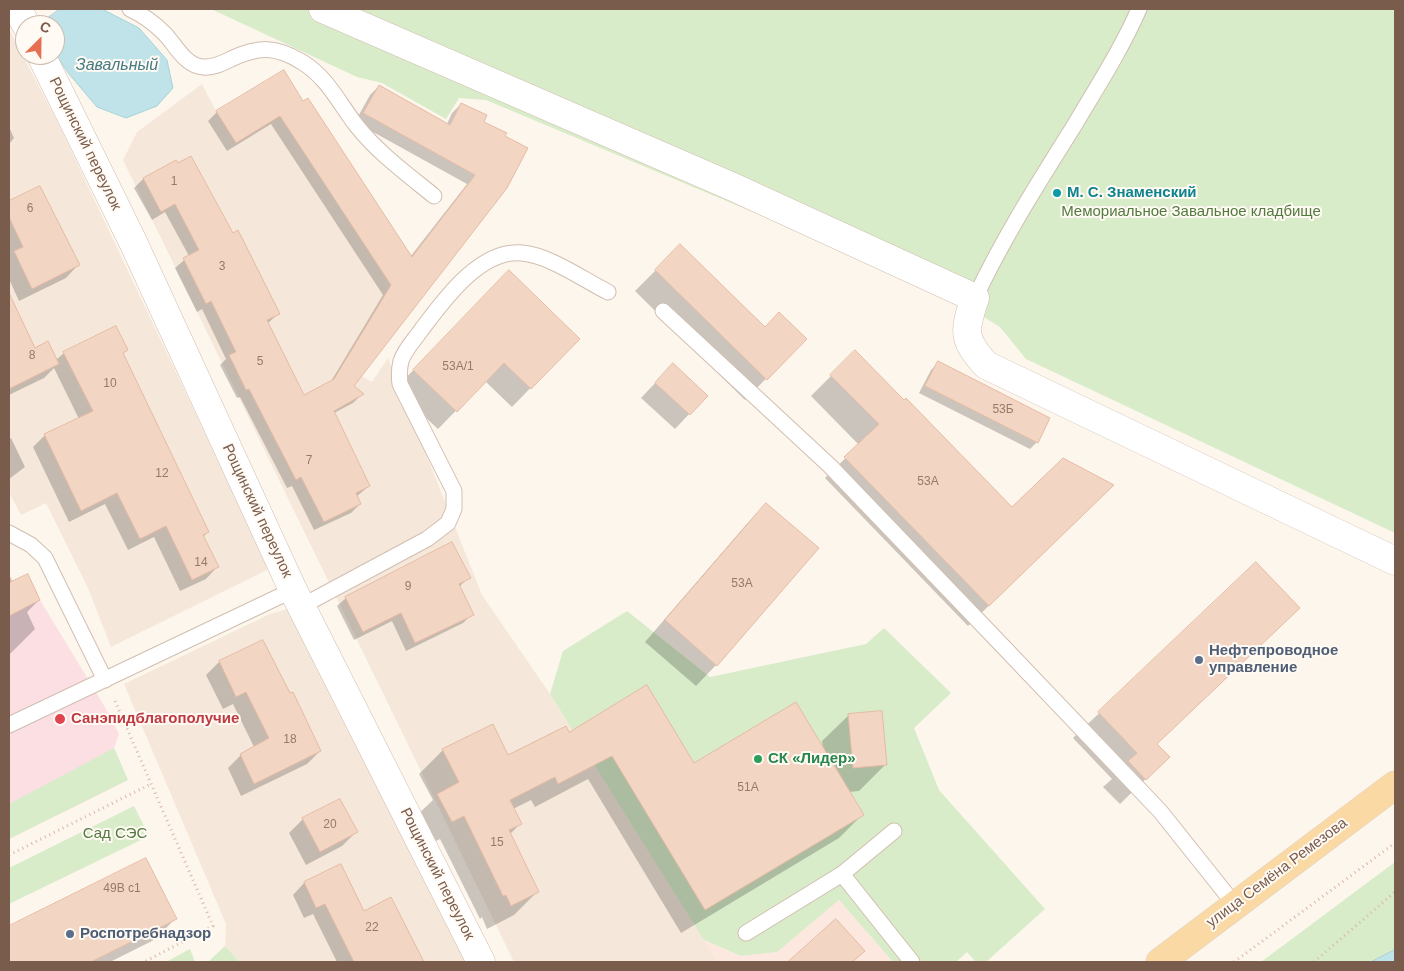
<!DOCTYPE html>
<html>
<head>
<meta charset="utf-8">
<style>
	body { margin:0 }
	#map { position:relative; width:1404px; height:971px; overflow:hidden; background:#fdf6ec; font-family:Helvetica,sans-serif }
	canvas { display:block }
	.frame { position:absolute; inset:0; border:10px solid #7a5c4d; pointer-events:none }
	.north { position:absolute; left:15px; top:15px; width:50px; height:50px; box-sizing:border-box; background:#fffaf3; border:1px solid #cabbb1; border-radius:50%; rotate:23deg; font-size:14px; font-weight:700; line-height:20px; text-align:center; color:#7a5c4d }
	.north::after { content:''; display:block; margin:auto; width:18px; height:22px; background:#e76f51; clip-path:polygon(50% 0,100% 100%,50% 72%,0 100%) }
</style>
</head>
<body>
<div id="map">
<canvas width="1404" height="971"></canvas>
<div class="frame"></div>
<div class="north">С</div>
</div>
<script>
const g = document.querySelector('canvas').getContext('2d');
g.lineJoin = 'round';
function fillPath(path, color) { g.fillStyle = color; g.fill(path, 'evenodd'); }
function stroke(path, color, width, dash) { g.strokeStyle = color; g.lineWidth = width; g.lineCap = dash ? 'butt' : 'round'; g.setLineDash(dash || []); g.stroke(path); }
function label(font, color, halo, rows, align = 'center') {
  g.font = font + ' Helvetica,sans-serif'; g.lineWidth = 4; g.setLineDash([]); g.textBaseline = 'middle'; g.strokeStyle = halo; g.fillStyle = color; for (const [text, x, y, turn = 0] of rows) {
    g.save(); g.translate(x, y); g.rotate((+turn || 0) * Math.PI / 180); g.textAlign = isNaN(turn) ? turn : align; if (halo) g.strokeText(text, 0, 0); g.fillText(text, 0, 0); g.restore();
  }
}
fillPath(new Path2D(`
	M 9,29 L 59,125 L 269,569 L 111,647 L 88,588 L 46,503 L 21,515 L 9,492 Z
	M 202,84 L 216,111 L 280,116 L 391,285 L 343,365 L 372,382 L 388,358 L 482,595 L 550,694 L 719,962 L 514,962 L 123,160 L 137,132 Z
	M 287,609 L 466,962 L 240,962 L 225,946 L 226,924 L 124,684 L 270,614 Z`), '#f5e8da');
fillPath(new Path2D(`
	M 839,900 L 893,962 L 719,962 L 704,940 L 741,956 L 777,952 Z`), '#fde8e0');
fillPath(new Path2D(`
	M 9,572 L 13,581 L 28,574 L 40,600 L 103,704 L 119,734 L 114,748 L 128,780 L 9,839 Z`), '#fbdfe3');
fillPath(new Path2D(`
	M 211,9 L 1395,9 L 1395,533 L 1026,359 L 1000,327 L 941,291 L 486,100 L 459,98 L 446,119 L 382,83 L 357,77 Z
	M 627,611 L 710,677 L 866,644 L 884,628 L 951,693 L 914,728 L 939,790 L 1045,909 L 986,962 L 976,962 L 967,952 L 956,962 L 893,962 L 839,900 L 777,952 L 741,956 L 704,940 L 550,694 L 563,651 Z
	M 114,748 L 128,780 L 9,839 L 9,804 Z
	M 134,806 L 149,836 L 9,904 L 9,868 Z
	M 1395,862 L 1395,962 L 1261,962 Z
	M 225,946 L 240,962 L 208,962 Z
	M 190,949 L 195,962 L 166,962 Z`), '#d8ecc9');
const water = new Path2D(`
	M 60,9 L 102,9 L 139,28 L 167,60 L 173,88 L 157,106 L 126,118 L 97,107 L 69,74 L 55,54 L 55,25 L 46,25 L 45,20 Z
	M 1395,950 L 1395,962 L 1371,962 Z`);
fillPath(water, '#bfe3e8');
stroke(water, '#a5d3da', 1);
fillPath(new Path2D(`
	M 379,86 L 447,124 L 452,113 L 461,104 L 482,123 L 505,133 L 353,386 L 362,394 L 353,403 L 334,413 L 369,486 L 356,497 L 360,504 L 351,513 L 314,530 L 292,486 L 287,488 L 240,397 L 237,398 L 220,365 L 226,359 L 202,309 L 197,312 L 175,268 L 189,256 L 165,212 L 152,220 L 134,188 L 143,179 L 178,165 L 278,314 L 267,324 L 303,397 L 330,383 L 383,295 L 271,124 L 227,151 L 208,121 L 217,112 L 303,103 L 410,257 L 467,184 L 355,122 L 370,95 Z
	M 9,127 L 14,138 L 9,144 Z
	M 39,187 L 78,265 L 66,278 L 19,301 L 9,279 L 9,203 Z
	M 680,246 L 764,329 L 805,339 L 745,400 L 635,291 Z
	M 491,290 L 578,339 L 512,407 L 485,381 L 438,429 L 395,389 Z
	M 21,321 L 34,349 L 56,360 L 64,353 L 127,350 L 122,354 L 208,532 L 203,537 L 217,567 L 206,579 L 180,591 L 154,537 L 128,550 L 105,504 L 69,522 L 33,447 L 45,435 L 79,419 L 54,368 L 44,378 L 9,395 L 9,327 Z
	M 855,352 L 1012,509 L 1092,506 L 968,626 L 825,478 L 859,445 L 811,396 Z
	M 938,363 L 1037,442 L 1030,449 L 919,393 L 931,370 Z
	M 659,379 L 706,396 L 675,429 L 641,398 Z
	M 11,438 L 25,467 L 9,479 L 9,439 Z
	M 766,504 L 716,665 L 696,686 L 645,642 L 746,525 Z
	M 1256,564 L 1155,744 L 1168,757 L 1120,804 L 1103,787 L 1112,779 L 1073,738 Z
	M 9,575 L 12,582 L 39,600 L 27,612 L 35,629 L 9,655 Z
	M 469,577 L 459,587 L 472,614 L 463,623 L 406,651 L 392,621 L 354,640 L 337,606 L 346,598 Z
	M 263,641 L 320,751 L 307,764 L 241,796 L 228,768 L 241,755 L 254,747 L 233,704 L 223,709 L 206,675 L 219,662 Z
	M 849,715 L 885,765 L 859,791 L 849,792 L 863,814 L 839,838 L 681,933 L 588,779 L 535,807 L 531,800 L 513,809 L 520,824 L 510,834 L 537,892 L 514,915 L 487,929 L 482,917 L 480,919 L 440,839 L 428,845 L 414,818 L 433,800 L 419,774 L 443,750 L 507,757 L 569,734 L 694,765 L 823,749 L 822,741 Z
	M 303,819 L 356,832 L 342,846 L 306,865 L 289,833 Z
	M 145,859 L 175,919 L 154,940 L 110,962 L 9,962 L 9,927 Z
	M 340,866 L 363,912 L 390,899 L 424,962 L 337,962 L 313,914 L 304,918 L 293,895 L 304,883 Z
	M 836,920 L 863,951 L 851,962 L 790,962 Z`), '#0003');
const building = new Path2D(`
	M 284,70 L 303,101 L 308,98 L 412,257 L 475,175 L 363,113 L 379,85 L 450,125 L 461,103 L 487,115 L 484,122 L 507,133 L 505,136 L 528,148 L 507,188 L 354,386 L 364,394 L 334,411 L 370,486 L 356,493 L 361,504 L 324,522 L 301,477 L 296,480 L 249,389 L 246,390 L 229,355 L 236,352 L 211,301 L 206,304 L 183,258 L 199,250 L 175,204 L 161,212 L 143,178 L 176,160 L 178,163 L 191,156 L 233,233 L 238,230 L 280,314 L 267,320 L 304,395 L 334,379 L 391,285 L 280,116 L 236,143 L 216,111 Z
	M 40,186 L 80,265 L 32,289 L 14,251 L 23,247 L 9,217 L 9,201 Z
	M 680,244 L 765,327 L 779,312 L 807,339 L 767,380 L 655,270 Z
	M 509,270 L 580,339 L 531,389 L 504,363 L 457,412 L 413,370 Z
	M 9,293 L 35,348 L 48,341 L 59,364 L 9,389 Z
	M 116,326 L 128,350 L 123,353 L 209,532 L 203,535 L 219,567 L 192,580 L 166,526 L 140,539 L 117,493 L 81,511 L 44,434 L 93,411 L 63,352 Z
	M 855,350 L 904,400 L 906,398 L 1012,507 L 1063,458 L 1114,485 L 989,606 L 844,457 L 879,424 L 830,375 Z
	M 938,361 L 1050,418 L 1038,443 L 925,386 Z
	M 673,363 L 708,396 L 690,415 L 655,383 Z
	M 766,503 L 819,548 L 717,666 L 665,620 Z
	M 452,542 L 471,578 L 459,584 L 474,615 L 415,643 L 401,613 L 363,632 L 345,597 Z
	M 1256,562 L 1300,608 L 1157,744 L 1170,757 L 1146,780 L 1128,761 L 1137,753 L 1098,712 Z
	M 28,574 L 40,600 L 9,616 L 9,583 Z
	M 263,640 L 290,693 L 293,692 L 321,751 L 254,784 L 240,754 L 269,738 L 246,692 L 236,697 L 219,661 Z
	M 647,685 L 694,763 L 796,702 L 864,815 L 705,910 L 612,756 L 558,784 L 555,777 L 510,800 L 522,824 L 509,830 L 539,892 L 511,906 L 506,895 L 503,896 L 464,816 L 452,822 L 437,794 L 459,782 L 442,749 L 493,724 L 508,755 L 566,726 L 569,732 Z
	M 882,711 L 887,765 L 853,768 L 848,714 Z
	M 340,799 L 358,832 L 320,852 L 302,818 Z
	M 146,858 L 177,919 L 91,962 L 9,962 L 9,926 Z
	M 341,864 L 364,911 L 391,897 L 424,962 L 354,962 L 325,904 L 316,908 L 304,882 Z
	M 836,919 L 865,951 L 852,962 L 788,962 Z`);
fillPath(building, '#f3d5c3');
stroke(building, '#e6bba3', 1);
const service = new Path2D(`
	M 130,9 C 143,15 154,23 164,33 C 175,44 185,66 203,67 C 213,68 223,63 231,59 C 259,46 276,46 302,62 C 327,77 339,103 356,125 C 378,153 407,174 434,196
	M 975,298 C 1003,238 1039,182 1074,126 C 1097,87 1121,50 1139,9
	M 663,311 L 830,466 L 995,638 L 1160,811 L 1235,905
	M 9,533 L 31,545 L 45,558 L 105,680
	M 302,606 L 427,539 L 448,523 L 454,509 L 454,491 L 400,384 C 399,376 399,369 401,361 C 405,349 415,339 422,329 C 444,300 480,249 522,253 C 549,255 584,280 608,292
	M 9,725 L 293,590
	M 842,874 L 912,962
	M 746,933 L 842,874 L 894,831`);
const minor = new Path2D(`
	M 18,9 L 26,25
	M 323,9 L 733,187 L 975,298 C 964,330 962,339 986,365 L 1395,561
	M 41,55 L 133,242 L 293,590 L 481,962`);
const primary = new Path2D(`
	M 1160,962 L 1395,785`);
stroke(service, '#d1beb0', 17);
stroke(minor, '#d1beb0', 29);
stroke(primary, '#dad1cd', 29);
stroke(new Path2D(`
	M 115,701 L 213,926 L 144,962
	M 9,855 L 151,784
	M 1234,962 L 1395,843
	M 1314,962 L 1395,892`), '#d9b8a5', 3, [1, 4]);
stroke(service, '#fff', 15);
stroke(minor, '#fff', 28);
stroke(primary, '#fbd9a5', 28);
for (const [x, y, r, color] of [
	[1057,193,5,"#0f9aa8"],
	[1199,660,5,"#5c6f8a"],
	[60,719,6,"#e0444e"],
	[758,759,5,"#2e9e5b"],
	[70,934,5,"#5c6f8a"]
]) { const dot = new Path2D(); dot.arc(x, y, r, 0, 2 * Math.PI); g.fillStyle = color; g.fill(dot); stroke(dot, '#fffaf3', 2); }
label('12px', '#987a6a', null, [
	["1",174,182],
	["6",30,209],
	["3",222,267],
	["8",32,356],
	["5",260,362],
	["53А/1",458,367],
	["10",110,384],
	["53Б",1003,410],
	["7",309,461],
	["12",162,474],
	["53А",928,482],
	["14",201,563],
	["53А",742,584],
	["9",408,587],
	["18",290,740],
	["51А",748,788],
	["20",330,825],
	["15",497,843],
	["49В с1",122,889],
	["22",372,928]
]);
label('15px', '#7a5c4d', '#fffaf3', [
	["Рощинский переулок",85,144,64],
	["Рощинский переулок",257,511,65],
	["улица Семёна Ремезова",1277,873,-37],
	["Рощинский переулок",437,874,63]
]);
label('bold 15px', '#0d838f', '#fffaf3', [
	["М. С. Знаменский",1067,193]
], 'left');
label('15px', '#537a41', '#fffaf3', [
	["Мемориальное Завальное кладбище",1191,212],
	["Сад СЭС",115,834]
]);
label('bold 15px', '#4e5e75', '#fffaf3', [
	["Нефтепроводное",1209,651],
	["управление",1209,668],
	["Роспотребнадзор",80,934]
], 'left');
label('bold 15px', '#be3a42', '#fffaf3', [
	["Санэпидблагополучие",71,719]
], 'left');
label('bold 15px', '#27864d', '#fffaf3', [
	["СК «Лидер»",768,759]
], 'left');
label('italic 16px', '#437c86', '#fffaf3', [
	["Завальный",117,66]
]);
</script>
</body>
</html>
